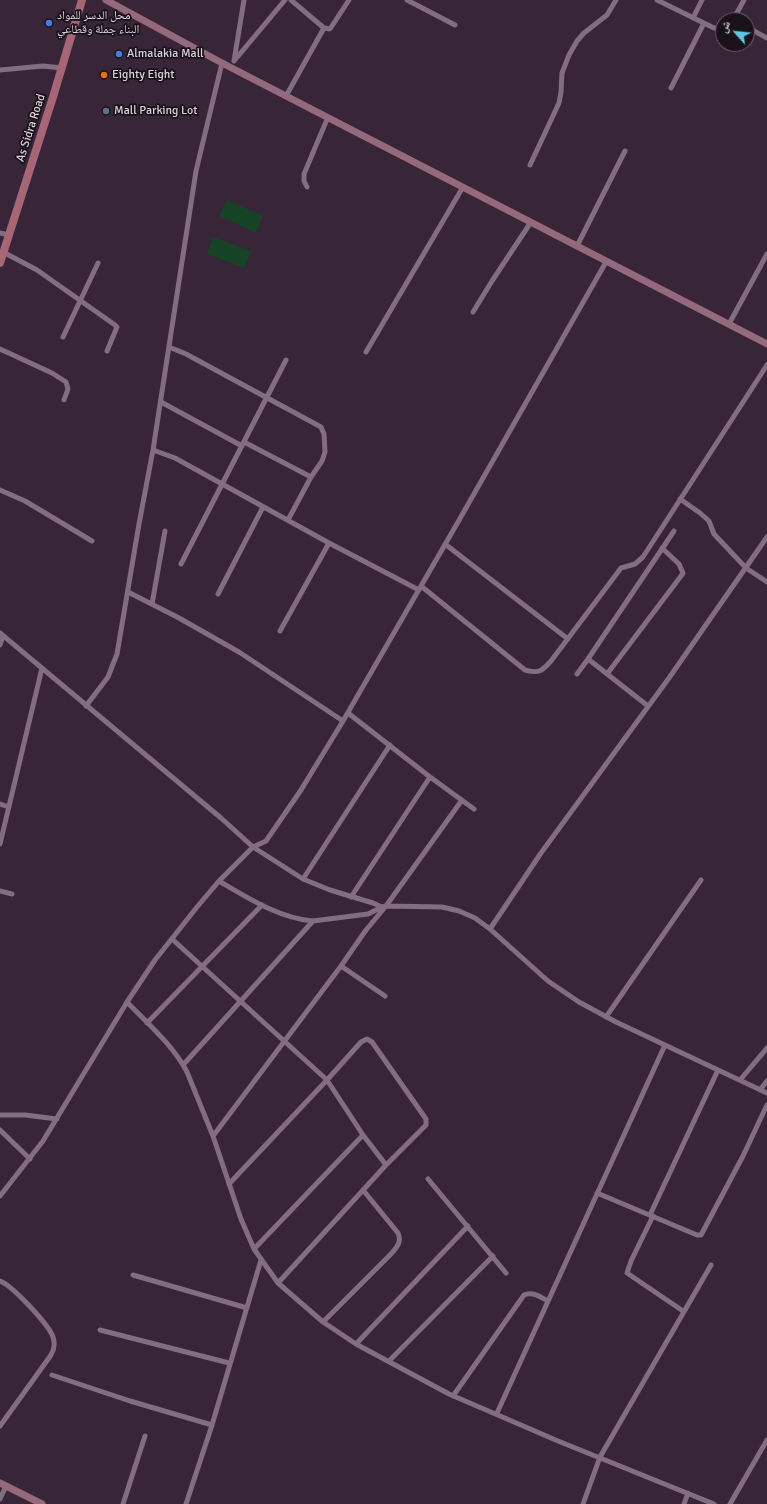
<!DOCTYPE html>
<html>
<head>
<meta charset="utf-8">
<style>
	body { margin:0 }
	#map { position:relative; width:767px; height:1504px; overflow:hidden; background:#382537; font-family:Signika,"Noto Naskh Arabic",sans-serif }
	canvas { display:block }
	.north { position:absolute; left:715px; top:12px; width:40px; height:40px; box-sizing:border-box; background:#1a121a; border:1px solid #685e68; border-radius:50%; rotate:297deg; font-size:11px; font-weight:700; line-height:16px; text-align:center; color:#ddd0dc }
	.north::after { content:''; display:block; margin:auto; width:14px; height:18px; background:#59c8e4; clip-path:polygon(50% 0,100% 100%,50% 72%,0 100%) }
</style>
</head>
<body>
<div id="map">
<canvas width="767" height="1504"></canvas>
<div class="north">ش</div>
</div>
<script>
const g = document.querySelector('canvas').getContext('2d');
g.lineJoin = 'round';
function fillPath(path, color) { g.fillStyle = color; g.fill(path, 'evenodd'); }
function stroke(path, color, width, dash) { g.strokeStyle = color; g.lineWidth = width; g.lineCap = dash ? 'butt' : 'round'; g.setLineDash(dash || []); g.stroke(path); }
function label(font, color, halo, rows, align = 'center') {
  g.font = font + ' Signika,"Noto Naskh Arabic",sans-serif'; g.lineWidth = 3.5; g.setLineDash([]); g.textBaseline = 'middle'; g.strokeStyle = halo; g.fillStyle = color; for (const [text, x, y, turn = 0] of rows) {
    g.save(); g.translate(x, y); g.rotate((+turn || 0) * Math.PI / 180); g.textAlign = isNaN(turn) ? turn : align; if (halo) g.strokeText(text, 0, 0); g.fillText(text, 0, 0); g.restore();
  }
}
fillPath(new Path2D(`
	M 227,200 L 263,216 L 256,233 L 219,216 Z
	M 213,237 L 251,251 L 245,268 L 207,254 Z`), '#164225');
stroke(new Path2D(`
	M 291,0 L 324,28 L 330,29 L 349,0
	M 407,0 L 455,25
	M 657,0 L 714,28 L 720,28 L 723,26
	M 693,18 L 702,0
	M 733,20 L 744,0
	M 747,27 L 767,38
	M 234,61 L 285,0
	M 234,61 L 244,0
	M 0,70 L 43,66 L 62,68
	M 671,88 L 704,23
	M 286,96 L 324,28
	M 530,165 L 559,103 L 561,92 L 562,73 L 569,55 L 577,41 L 584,33 L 607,15 L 616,0
	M 307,187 L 304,181 L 304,174 L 328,117
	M 0,233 L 9,235
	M 577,246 L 625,151
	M 3,252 L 37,270 L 115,325 L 117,327 L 107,351
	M 606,262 L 458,522 L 343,721 L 301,790 L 266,841 L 253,847 L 219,881 L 197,907 L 155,960 L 127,1002 C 147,1023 173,1045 187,1072 L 213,1136 L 241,1219 L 254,1249 L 278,1283 L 323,1322 L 356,1344 L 449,1394 L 558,1441 L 714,1504
	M 473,312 L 492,281 L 531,222
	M 729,324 L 767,254
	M 63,337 L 98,263
	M 169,347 L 186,354 L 321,427 L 324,434 L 325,452 L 322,461 L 311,477 L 288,520
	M 0,349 L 52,373 L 66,382 L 68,389 L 64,400
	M 366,352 L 463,187
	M 161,402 L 242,446
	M 244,442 L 311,477
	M 153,450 L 175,458 L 329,543 L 419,590
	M 0,490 L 25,501 L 92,541
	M 680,499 L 700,513 L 709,521 L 714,534 L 746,568 L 767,582
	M 445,544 L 568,639
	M 181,564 L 286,360
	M 421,586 L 525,670 C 539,674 542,671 551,661 L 621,568 L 635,564 L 643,557 L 767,365
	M 128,592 L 179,618 L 239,652 L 343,721
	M 218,594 L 263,507
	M 152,604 L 165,531
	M 280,631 L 329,543
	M 0,633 L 221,818 L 253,847 L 303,879 L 330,890 L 373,903 L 382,907
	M 0,645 L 3,636
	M 588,659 L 648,706
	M 577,674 L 588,659 L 674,531
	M 607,674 L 681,576 L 683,573 L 679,564 L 662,548
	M 86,706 L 108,677 L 117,654 L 139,524 L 153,450 L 196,171 L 222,63
	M 348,713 L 430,777 L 474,809
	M 0,804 L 9,807
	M 0,844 L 42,668
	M 303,879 L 390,745
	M 219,881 C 248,898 279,918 313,921 L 368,914 L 382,907 L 386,906 L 442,907 L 459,911 L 475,918 L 490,929 L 548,981 L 579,1002 L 616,1022 L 767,1093
	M 0,891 L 12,894
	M 351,897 L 430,777
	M 490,929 L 541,853 L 669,678 L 767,537
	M 172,939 L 327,1080 L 363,1135 L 386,1165
	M 341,966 L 385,996
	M 606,1017 L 701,880
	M 147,1023 L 262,905
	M 183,1065 L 313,921
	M 740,1080 L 767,1048
	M 760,1090 L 767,1081
	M 0,1115 L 25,1115 L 57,1119
	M 0,1130 L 30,1159
	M 213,1136 L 341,966 L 366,930 L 386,906 L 462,800
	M 428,1179 L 506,1273
	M 229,1184 L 327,1080 L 361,1042 L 367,1039 L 372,1042 L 426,1119 L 426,1125 L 386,1165 L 278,1283
	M 597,1193 L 697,1235 L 701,1235 L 743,1156 L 767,1105
	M 0,1196 L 43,1141 L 127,1002
	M 650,1215 L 718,1070
	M 653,1216 L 631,1261 L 627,1273 L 683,1311
	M 254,1249 L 363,1135
	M 133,1275 L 247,1308
	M 0,1281 C 12,1285 49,1325 53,1337 C 55,1343 54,1350 51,1355 L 0,1426
	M 323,1322 L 391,1254 C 397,1247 402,1242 398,1233 L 363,1190
	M 100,1330 L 229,1363
	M 356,1344 L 468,1226
	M 389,1361 L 493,1256
	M 52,1375 L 130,1401 L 212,1425
	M 453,1396 L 524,1295 C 533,1291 540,1297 548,1301
	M 497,1413 L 665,1045
	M 0,1499 L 6,1486
	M 123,1504 L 145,1436
	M 186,1504 L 212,1425 L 261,1260
	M 583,1504 L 600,1457 L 711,1265
	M 684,1504 L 688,1493
	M 730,1504 L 767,1440`), '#836d81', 5);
stroke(new Path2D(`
	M 106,0 L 222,63 L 767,344
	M 0,1483 L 42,1504`), '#94697b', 7);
stroke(new Path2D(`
	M 0,263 L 53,97 L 82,0`), '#a66676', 8);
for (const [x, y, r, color] of [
	[49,23,4,"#3f7fe0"],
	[119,54,4,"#3f7fe0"],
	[104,75,4,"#e8710a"],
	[106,111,4,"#5c6f8a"]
]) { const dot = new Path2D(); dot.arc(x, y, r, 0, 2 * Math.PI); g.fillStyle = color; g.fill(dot); stroke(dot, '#1a121a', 1.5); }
label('12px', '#ddd0dc', '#1a121a', [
	["محل الدسر للمواد",57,16],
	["البناء جملة وقطاعي",57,30],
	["Almalakia Mall",127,54],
	["Eighty Eight",112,75],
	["Mall Parking Lot",114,111]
], 'left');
label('12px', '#ddd0dc', '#1a121a', [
	["As Sidra Road",31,128,-72]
]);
</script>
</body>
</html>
